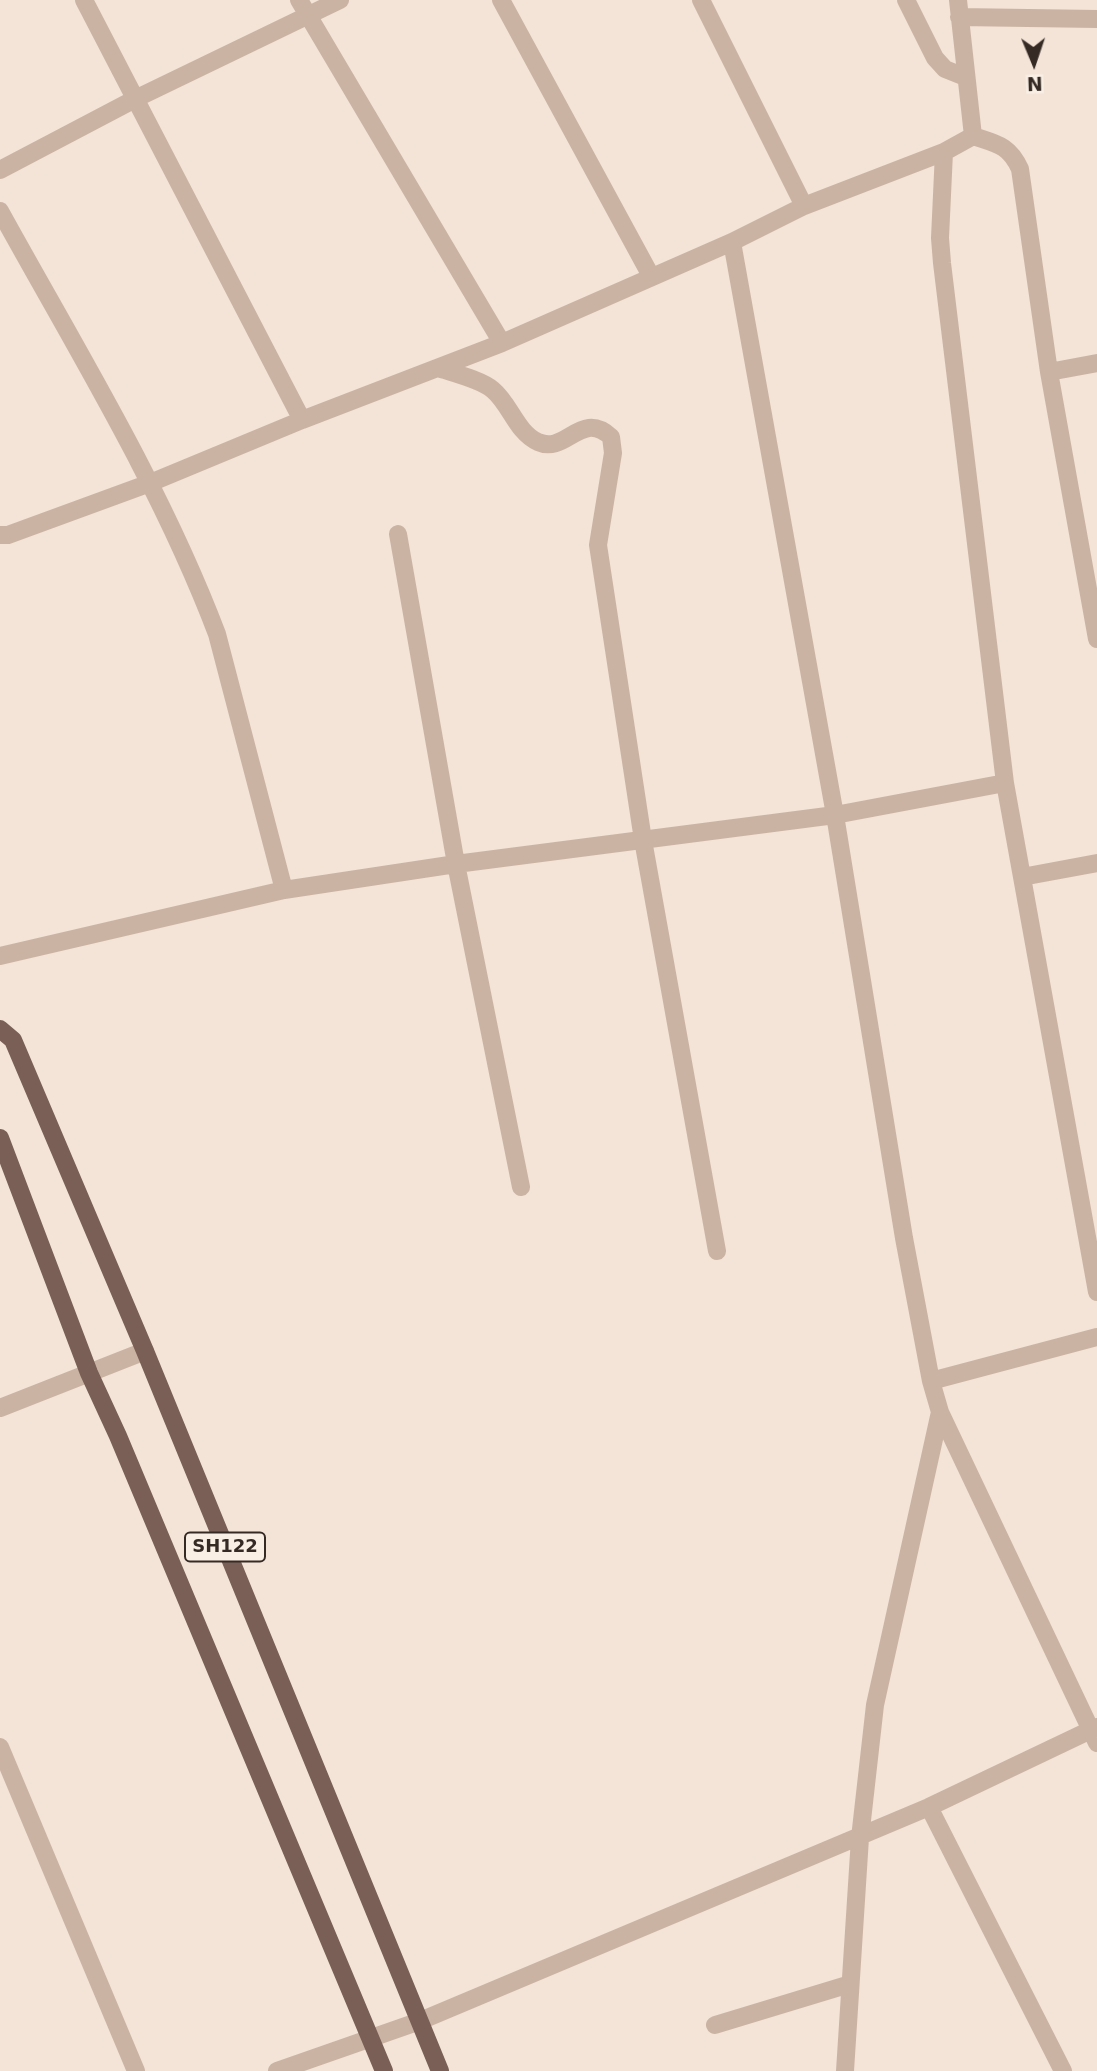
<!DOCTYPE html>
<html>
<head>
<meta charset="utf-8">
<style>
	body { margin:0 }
	#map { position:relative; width:1097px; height:2071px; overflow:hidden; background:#f3e4d7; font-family:"DejaVu Sans",sans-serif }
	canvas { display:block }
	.north { position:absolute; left:999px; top:28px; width:70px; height:70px; -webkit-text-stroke:5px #faefe4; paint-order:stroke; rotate:178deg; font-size:19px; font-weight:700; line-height:28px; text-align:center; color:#362a25 }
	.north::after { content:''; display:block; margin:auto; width:24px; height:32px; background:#362a25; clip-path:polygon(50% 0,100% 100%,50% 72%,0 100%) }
</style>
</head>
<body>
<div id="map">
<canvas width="1097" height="2071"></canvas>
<div class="north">N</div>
</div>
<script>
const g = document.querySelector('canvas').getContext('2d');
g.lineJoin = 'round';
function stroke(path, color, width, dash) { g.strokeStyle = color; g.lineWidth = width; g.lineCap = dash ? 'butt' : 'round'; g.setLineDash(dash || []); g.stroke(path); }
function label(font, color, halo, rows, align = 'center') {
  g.font = font + ' "DejaVu Sans",sans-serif'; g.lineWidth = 5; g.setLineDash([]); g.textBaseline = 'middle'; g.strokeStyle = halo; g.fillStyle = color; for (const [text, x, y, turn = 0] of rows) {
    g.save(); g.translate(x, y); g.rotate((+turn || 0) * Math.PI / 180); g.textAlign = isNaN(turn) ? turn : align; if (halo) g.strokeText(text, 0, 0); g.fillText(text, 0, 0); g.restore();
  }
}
stroke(new Path2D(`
	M 84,0 L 302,420
	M 299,0 L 502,343
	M 501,0 L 651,276
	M 701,0 L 804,206
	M 906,0 L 935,58 L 945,69 L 965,77
	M 958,0 L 973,136
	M 959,17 L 1097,19
	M 944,152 L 940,238 L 942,263 L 1005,783 L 1097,1292
	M 0,170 L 137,98 L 340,0
	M 0,211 C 76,349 161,486 217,634 L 284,890
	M 732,242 L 835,815 L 904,1238 L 931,1381
	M 1097,363 L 1049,372 L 1097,639
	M 438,368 C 453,373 482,380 493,390 C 510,404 517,433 538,442 C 566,455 581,409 611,437 L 613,453 L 598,545 L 643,840 L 717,1251
	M 398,534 L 456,864 L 521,1187
	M 0,535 L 8,535 L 150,483 L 302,420 L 502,343 L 732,242 L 804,206 L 944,152 L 973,136 C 997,144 1009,145 1020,169 L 1049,372
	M 1022,877 L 1097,863
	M 0,956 L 284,890 L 456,864 L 835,815 L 1005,783
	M 0,1408 L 145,1351
	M 940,1412 L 1097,1743
	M 0,1747 L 136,2071
	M 929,1807 L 1097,1727
	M 715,2025 L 850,1984
	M 277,2071 L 420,2021 L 929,1807 L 1063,2071
	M 845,2071 L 860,1838 L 875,1705 L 940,1412 L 931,1381 L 1097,1337`), '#cbb3a3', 18);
stroke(new Path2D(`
	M 0,1029 L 13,1040 L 145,1351 L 440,2071
	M 0,1138 L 89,1373 L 118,1436 L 384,2071`), '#795f55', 18);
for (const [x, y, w] of [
	[225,1547,80]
]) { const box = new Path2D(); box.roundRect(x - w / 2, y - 14.5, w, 29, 5); g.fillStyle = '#faefe4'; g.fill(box); stroke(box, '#362a25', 2); }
label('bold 18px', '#362a25', null, [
	["SH122",225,1547]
]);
</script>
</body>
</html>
